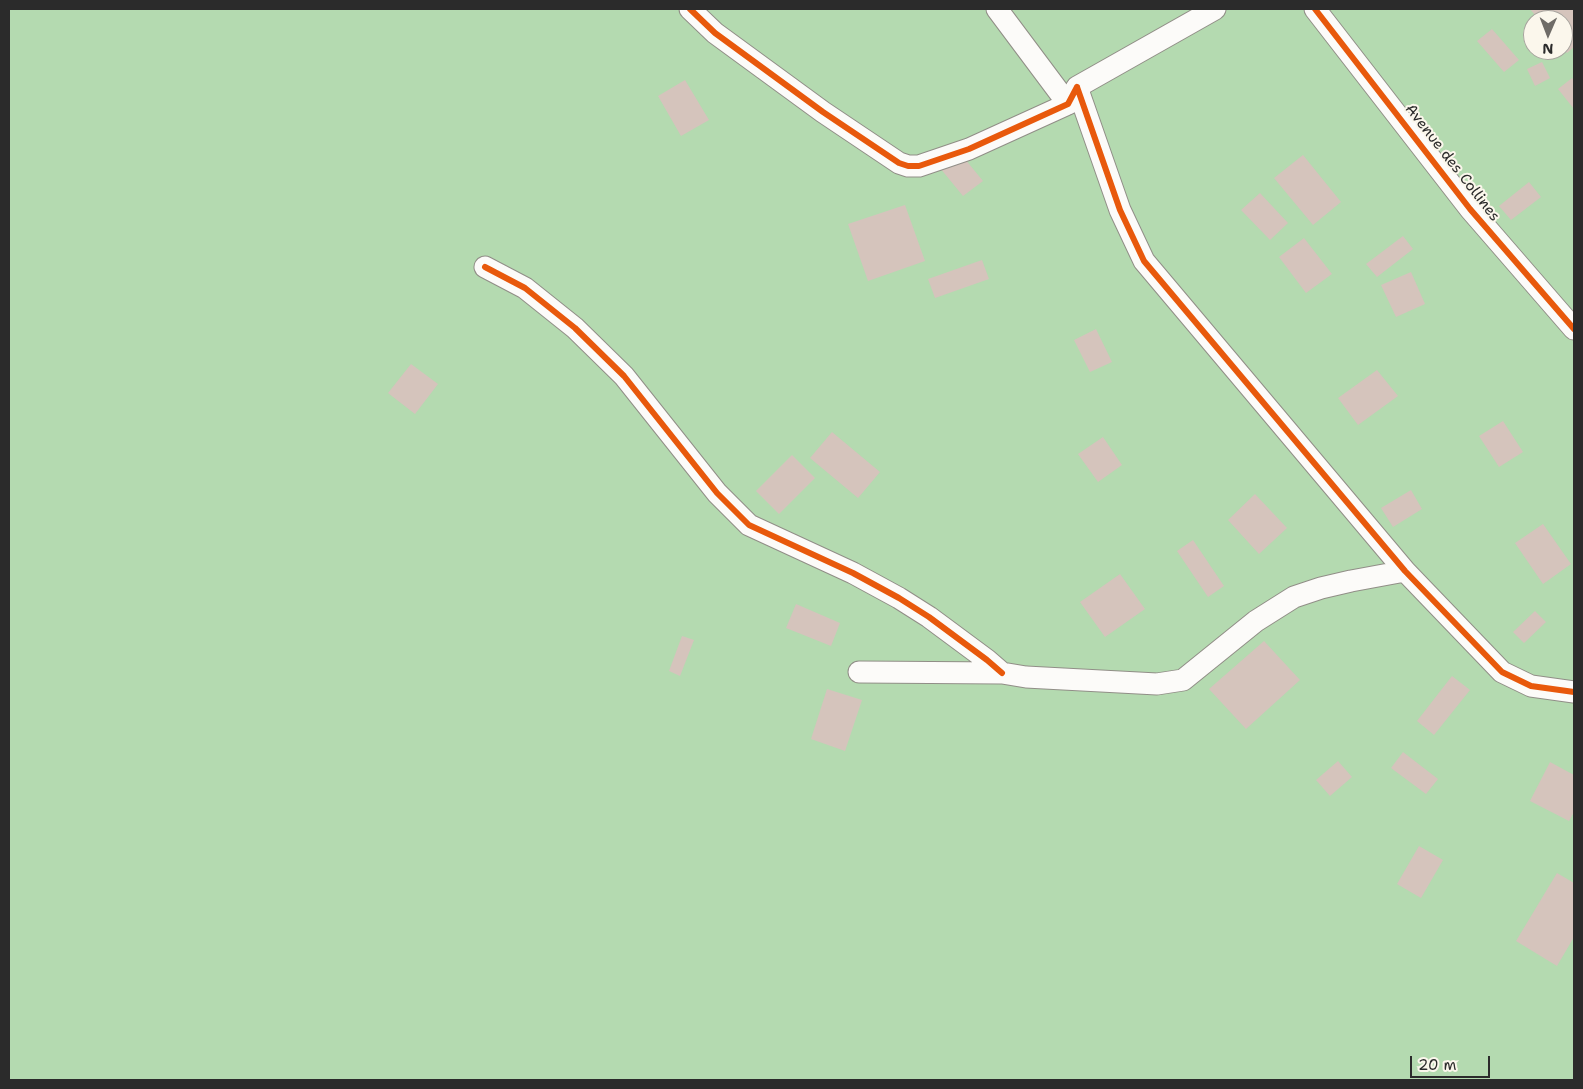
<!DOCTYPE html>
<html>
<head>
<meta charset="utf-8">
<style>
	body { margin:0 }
	#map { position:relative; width:1583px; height:1089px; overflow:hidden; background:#ece4d7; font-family:"Shantell Sans",sans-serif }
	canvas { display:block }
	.frame { position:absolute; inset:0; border:10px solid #2b2b2b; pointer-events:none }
	.north { position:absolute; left:1523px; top:10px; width:50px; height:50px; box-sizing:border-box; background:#fbf7ec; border:1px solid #a8a59f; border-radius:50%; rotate:181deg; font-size:14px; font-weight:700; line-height:20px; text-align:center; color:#2b2b2b }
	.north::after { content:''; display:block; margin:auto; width:18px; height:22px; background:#6f6c67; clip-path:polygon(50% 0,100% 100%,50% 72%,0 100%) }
	.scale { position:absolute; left:1410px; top:1056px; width:80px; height:22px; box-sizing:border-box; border:2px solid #2b2b2b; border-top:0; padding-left:6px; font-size:15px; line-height:18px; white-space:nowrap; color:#2b2b2b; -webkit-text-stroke:4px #fbf7ec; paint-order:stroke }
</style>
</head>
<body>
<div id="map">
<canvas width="1583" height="1089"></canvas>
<div class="frame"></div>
<div class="north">N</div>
<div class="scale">20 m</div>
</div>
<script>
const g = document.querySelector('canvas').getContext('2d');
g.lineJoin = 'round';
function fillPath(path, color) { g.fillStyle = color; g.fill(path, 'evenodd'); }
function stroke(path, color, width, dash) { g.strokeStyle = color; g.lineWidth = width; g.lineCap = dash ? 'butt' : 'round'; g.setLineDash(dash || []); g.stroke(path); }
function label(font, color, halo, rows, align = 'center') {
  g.font = font + ' "Shantell Sans",sans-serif'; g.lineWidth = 4; g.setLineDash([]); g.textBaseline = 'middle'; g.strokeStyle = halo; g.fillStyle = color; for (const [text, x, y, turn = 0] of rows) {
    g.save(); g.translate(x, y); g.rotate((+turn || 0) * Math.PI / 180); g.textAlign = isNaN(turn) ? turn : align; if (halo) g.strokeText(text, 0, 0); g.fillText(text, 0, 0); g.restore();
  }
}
fillPath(new Path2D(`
	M 9,9 L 1574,9 L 1574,1080 L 9,1080 ZM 1533,20 L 1563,20 L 1563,50 L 1533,50 Z`), '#b4dab0');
fillPath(new Path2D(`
	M 1530,9 L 1572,9 L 1574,11 L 1574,47 L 1567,53 L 1563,48 L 1563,20 L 1539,20 Z
	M 1492,29 L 1519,60 L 1504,72 L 1477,41 Z
	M 1542,62 L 1550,78 L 1535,86 L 1527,69 Z
	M 1572,78 L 1574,81 L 1574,109 L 1558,89 Z
	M 685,80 L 709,120 L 681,136 L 658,96 Z
	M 960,153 L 983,181 L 963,196 L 940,168 Z
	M 1303,155 L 1341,202 L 1313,225 L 1274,178 Z
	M 1529,182 L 1541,197 L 1511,220 L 1499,206 Z
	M 1260,193 L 1288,223 L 1270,240 L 1241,210 Z
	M 905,205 L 925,261 L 868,281 L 848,224 Z
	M 1403,236 L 1413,249 L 1377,277 L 1366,264 Z
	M 1304,238 L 1332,274 L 1306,293 L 1279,257 Z
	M 982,260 L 989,279 L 935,298 L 928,279 Z
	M 1411,272 L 1425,304 L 1396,317 L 1381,285 Z
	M 1096,329 L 1112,362 L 1090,372 L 1074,340 Z
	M 411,364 L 438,384 L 415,414 L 388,393 Z
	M 1377,370 L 1398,396 L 1358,425 L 1338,398 Z
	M 1503,421 L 1523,452 L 1499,467 L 1479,436 Z
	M 832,432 L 880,472 L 858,498 L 810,458 Z
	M 1103,437 L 1122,465 L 1098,482 L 1078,454 Z
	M 792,455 L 815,478 L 779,514 L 756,491 Z
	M 1411,490 L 1422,509 L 1393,527 L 1381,508 Z
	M 1255,494 L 1287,528 L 1259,554 L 1228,520 Z
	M 1543,524 L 1571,564 L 1543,584 L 1515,543 Z
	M 1193,540 L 1224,586 L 1208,597 L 1177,551 Z
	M 1120,574 L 1145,609 L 1105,637 L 1080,602 Z
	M 796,604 L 840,623 L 831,646 L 786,628 Z
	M 1535,611 L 1546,622 L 1524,643 L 1513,632 Z
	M 682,636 L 694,640 L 680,676 L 669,671 Z
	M 1264,641 L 1300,680 L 1246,729 L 1209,689 Z
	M 1452,676 L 1470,690 L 1434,735 L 1417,721 Z
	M 827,689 L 862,700 L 845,751 L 811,739 Z
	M 1403,752 L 1438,779 L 1426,794 L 1391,768 Z
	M 1338,761 L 1352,777 L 1330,796 L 1316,780 Z
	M 1550,762 L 1574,775 L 1574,812 L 1569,821 L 1530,801 Z
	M 1419,846 L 1443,860 L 1421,898 L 1397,884 Z
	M 1557,873 L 1574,883 L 1574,937 L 1557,966 L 1516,941 Z`), '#d5c4bc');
const street = new Path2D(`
	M 690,9 L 715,33 L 823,112 L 899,163 L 908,166 L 919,166 L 969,149 L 1068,104 L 1077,87
	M 997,9 L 1068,104
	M 1315,9 L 1470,209 L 1574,329
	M 1077,87 L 1120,210 L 1144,261 L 1405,571 L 1502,672 L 1531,686 L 1574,692
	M 1077,87 L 1215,9
	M 485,267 L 525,288 L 575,328 L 624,376 L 717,493 L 749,525 L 853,573 L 899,598 L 929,617 L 987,660 L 1002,673
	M 859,672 L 1002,673 L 1026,677 L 1157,684 L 1183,680 L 1256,621 L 1294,597 L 1321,588 L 1351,581 L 1405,571`);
stroke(street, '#918e87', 23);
stroke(street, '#fcfbf9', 21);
stroke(new Path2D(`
	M 690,9 L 715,33 L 823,112 L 899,163 L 908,166 L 919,166 L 969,149 L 1068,104 L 1077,87
	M 1315,9 L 1470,209 L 1574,329
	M 1077,87 L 1120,210 L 1144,261 L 1405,571 L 1502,672 L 1531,686 L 1574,692
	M 485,267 L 525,288 L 575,328 L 624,376 L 717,493 L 749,525 L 853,573 L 899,598 L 929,617 L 987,660 L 1002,673`), '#e8590c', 6);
label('15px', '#2b2b2b', '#fbf7ec', [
	["Avenue des Collines",1452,163,52]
]);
</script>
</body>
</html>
